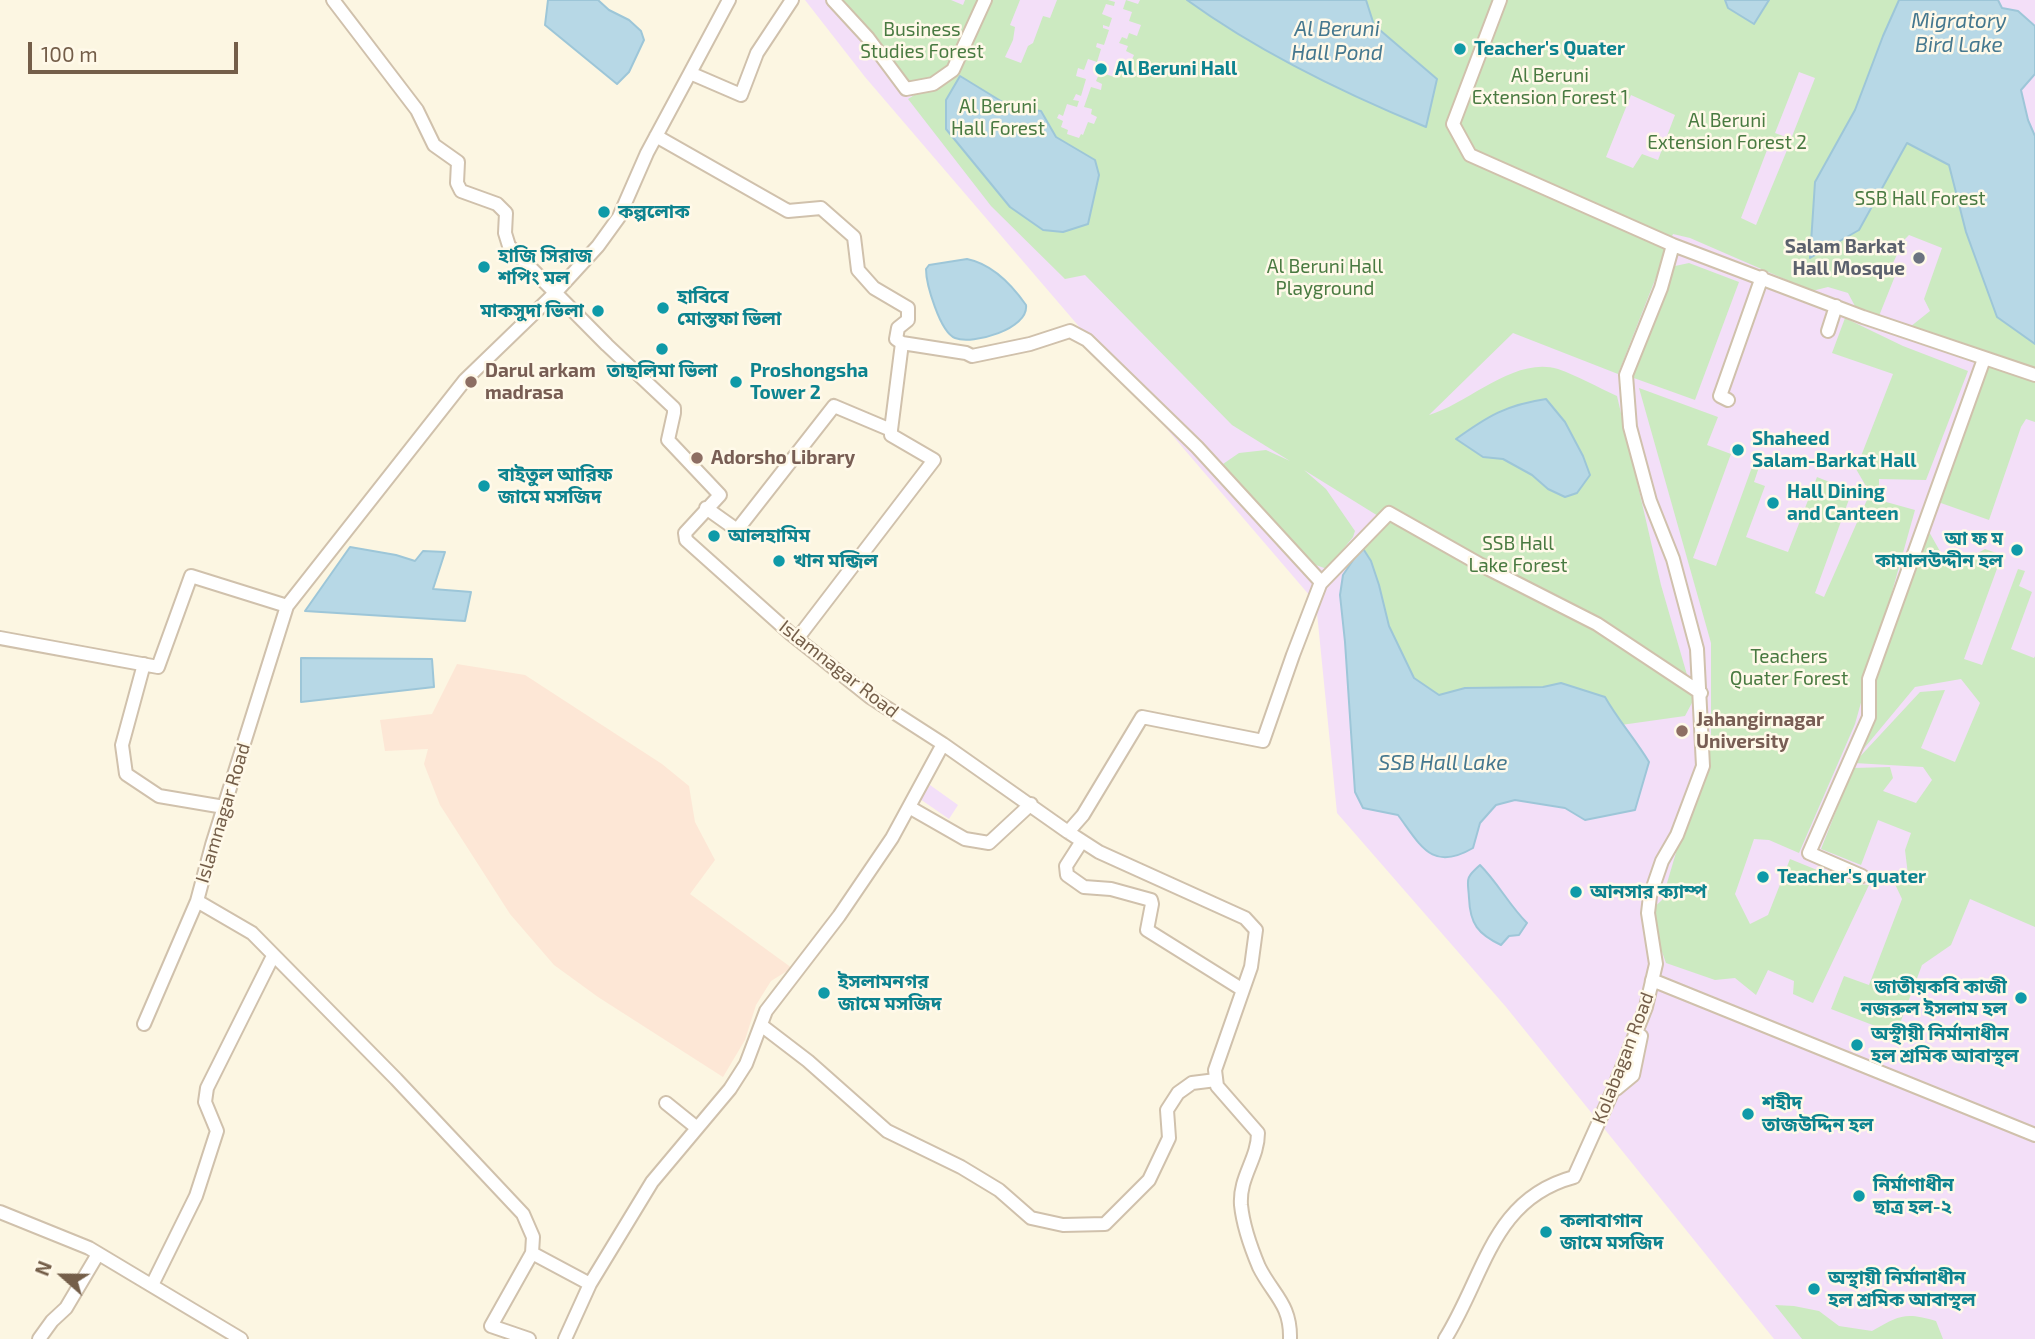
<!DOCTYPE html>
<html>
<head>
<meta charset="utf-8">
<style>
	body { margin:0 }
	#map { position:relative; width:2035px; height:1339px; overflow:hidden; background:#fcf6e2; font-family:"Exo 2",sans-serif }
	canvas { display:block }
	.north { position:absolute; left:28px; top:1241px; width:70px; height:70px; -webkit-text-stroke:5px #fff9e9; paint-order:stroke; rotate:291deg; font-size:19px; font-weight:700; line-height:28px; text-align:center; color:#745e49 }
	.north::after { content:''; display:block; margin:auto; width:24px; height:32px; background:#745e49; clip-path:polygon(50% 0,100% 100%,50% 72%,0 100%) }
	.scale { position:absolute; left:28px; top:42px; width:210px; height:32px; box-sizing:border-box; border:4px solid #745e49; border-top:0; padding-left:9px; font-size:21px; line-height:24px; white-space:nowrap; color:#745e49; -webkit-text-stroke:5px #fff9e9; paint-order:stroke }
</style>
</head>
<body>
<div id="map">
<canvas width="2035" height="1339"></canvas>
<div class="north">N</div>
<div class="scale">100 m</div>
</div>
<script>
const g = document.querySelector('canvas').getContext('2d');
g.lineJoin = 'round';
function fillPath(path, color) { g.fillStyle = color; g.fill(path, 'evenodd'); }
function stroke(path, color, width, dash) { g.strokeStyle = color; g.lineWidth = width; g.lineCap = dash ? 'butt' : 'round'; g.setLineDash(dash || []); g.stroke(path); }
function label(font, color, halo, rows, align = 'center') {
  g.font = font + ' "Exo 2","Noto Sans Bengali",sans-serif'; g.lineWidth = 5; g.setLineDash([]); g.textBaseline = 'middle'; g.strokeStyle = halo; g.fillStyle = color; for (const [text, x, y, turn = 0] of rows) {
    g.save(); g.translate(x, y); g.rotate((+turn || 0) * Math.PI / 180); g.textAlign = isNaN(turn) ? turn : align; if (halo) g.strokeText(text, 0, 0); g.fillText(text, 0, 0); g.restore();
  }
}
fillPath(new Path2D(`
	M 457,664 L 525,675 L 662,764 L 689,786 L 695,822 L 715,860 L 690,894 L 792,968 L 771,981 L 756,1005 L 745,1040 L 723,1077 L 598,997 L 554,965 L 510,914 L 440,805 L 424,764 L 428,749 L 385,751 L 380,720 L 432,714 Z`), '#fde7d6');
fillPath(new Path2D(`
	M 805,0 L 2035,0 L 2035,1339 L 1774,1339 L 1506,1007 L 1337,813 L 1316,603 L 865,77 Z
	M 930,785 L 958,805 L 949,819 L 920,799 Z`), '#f3dff8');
fillPath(new Path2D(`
	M 839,0 L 951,0 L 963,5 L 965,0 L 1020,0 L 1010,25 L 1015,27 L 1013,40 L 1005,57 L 1021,63 L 1028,46 L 1033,43 L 1043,16 L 1050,18 L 1057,0 L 1108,0 L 1115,2 L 1114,6 L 1106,4 L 1102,14 L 1112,18 L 1109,27 L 1103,25 L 1103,28 L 1109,30 L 1104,45 L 1097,43 L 1096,47 L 1101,49 L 1097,62 L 1088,59 L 1084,70 L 1078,68 L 1076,76 L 1086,79 L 1081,96 L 1076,94 L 1073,100 L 1079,101 L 1077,107 L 1067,104 L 1063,116 L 1059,114 L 1057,118 L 1063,121 L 1061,127 L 1068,130 L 1067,134 L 1079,138 L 1081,134 L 1083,135 L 1088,122 L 1094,124 L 1097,117 L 1091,114 L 1092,109 L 1084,107 L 1091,87 L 1101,90 L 1102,84 L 1096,81 L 1100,72 L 1114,77 L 1120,61 L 1130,64 L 1134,55 L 1126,51 L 1128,46 L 1119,43 L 1122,37 L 1127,39 L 1129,33 L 1137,36 L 1141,25 L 1129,21 L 1132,12 L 1123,9 L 1126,0 L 1138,4 L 1140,0 L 1189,0 L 1426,127 L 1437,79 L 1374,25 L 1366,0 L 1725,0 L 1729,8 L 1754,24 L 1769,0 L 1899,0 L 1883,36 L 1855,110 L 1815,182 L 1859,230 L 1907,143 L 1949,165 L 1966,232 L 1997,317 L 2035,344 L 2035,371 L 1910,327 L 1930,311 L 1924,299 L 1942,248 L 1909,235 L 1904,240 L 1893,263 L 1895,276 L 1879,316 L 1856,308 L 1848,293 L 1828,287 L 1812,291 L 1690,238 L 1673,234 L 1618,374 L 1513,333 L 1429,415 C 1468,404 1514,356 1558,369 C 1578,376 1597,387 1617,396 L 1661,585 L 1694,699 L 1685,716 L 1621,725 L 1605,697 L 1561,683 L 1543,687 L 1465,688 L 1439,695 L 1414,678 L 1389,626 L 1379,585 L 1362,547 L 1383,519 L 1304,470 L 1326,489 L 1355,531 L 1353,537 L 1327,569 L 1313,564 L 1252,501 L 1223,464 L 1239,453 L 1266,450 L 1290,461 L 1232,425 L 1085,275 L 1065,279 L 991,206 L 908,99 L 930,85 L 906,89 ZM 1799,72 L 1815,78 L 1791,139 L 1775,133 ZM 1631,95 L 1675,115 L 1658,160 L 1642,154 L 1633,168 L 1606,157 ZM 1772,137 L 1790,143 L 1756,225 L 1741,218 Z
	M 1689,263 L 1739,282 L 1695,400 L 1631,377 L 1668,275 L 1675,266 Z
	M 1845,318 L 1903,346 L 1968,371 L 1926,480 L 1879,479 L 1879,500 L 1915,510 L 1855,724 L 1799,853 L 1769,840 L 1754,839 L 1735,894 L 1750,924 L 1768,915 L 1790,859 L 1849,883 L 1869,885 L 1813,1003 L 1793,994 L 1794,981 L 1768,970 L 1756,995 L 1735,978 L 1715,980 L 1666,963 L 1648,913 L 1662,900 L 1711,734 L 1711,643 L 1639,388 L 1718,417 L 1707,445 L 1731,454 L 1693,558 L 1716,566 L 1756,456 L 1762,458 L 1754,482 L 1765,486 L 1746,537 L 1788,552 L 1817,477 L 1852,491 L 1815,593 L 1824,597 L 1870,493 L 1856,469 L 1893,374 L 1832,353 Z
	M 1987,363 L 2035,378 L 2035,422 L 2026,419 L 2021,427 L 1989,520 L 1938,502 Z
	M 1928,530 L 1950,569 L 1985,549 L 2002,555 L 1964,659 L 1982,665 L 2018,569 L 2025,571 L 2019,586 L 2032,592 L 2011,649 L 2034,658 L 2035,656 L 2035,927 L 1970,899 L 1951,945 L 1922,965 L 1896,1034 L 1831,1009 L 1844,976 L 1869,985 L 1902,899 L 1894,882 L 1908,875 L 1905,850 L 1911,833 L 1878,820 L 1861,865 L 1821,849 L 1853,768 L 1890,767 L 1893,778 L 1883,791 L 1916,803 L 1932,780 L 1923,767 L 1854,763 L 1920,692 L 1945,690 L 1921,748 L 1955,762 L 1980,703 L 1961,679 L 1915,687 L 1856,758 L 1874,680 Z
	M 1775,1305 L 1794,1306 L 1819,1311 L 1839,1326 L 1872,1331 C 1900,1315 1905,1312 1936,1321 L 1943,1339 L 1802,1339 Z`), '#cceac1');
const water = new Path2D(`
	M 548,0 L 598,0 L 609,10 L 629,20 L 641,31 L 644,40 L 629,72 L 617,84 L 545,25 Z
	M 1187,0 L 1366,0 L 1374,25 L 1437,79 L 1426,127 C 1343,93 1260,53 1187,0 Z
	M 1725,0 L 1769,0 L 1754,24 L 1728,8 Z
	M 1899,0 L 1998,0 L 2002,8 L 2018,11 L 2035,26 L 2035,74 L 2021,90 L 2028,120 L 2035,136 L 2035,344 L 1997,317 L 1966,232 L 1949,165 L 1907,143 L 1859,230 L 1810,258 L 1815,182 L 1855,110 L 1883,36 Z
	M 960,76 L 1009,106 L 1041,111 L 1056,137 L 1095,160 L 1099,175 L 1088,224 L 1063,232 L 1043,230 L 1010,207 L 946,129 L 946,100 Z
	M 967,259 C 992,264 1012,285 1026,305 C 1029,329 973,345 955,338 C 940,332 926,284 926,269 L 929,265 Z
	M 1546,399 L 1565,422 L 1583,456 L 1590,475 L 1577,493 L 1565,497 L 1548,489 L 1532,475 L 1503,459 L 1483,457 L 1456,439 C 1488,416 1506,405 1546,399 Z
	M 350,547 L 396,555 L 415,561 L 423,551 L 445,552 L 433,589 L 471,592 L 465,621 L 305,611 Z
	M 1362,547 L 1371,561 L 1379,585 L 1389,626 L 1414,678 L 1439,695 L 1465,688 L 1543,687 L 1561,683 L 1605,697 C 1618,720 1635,739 1649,762 L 1635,810 L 1585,820 L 1565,808 L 1515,800 L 1496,805 L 1480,823 L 1473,848 C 1432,872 1421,846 1398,815 L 1363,808 L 1355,792 L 1345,642 L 1340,595 L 1343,575 Z
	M 301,658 L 432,659 L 434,687 L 301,702 Z
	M 1480,865 C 1498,883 1509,905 1527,923 L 1519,935 L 1509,936 L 1501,945 C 1478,934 1470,924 1469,898 C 1468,879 1464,879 1480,865 Z`);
fillPath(water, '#b7d8e6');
stroke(water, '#9dc6d8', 2);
const minor = new Path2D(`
	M 333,0 L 417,110 L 434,145 L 458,162 L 457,183 L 461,191 L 497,204 L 506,213 L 505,233 L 509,246 L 607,345 L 674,408 L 674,413 L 668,440 L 720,495 L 685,533 L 686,540 L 791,634 L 870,697 L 943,744 L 1068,832 L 1099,852 L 1245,918 L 1256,930 L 1251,967 L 1215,1070 L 1217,1086 L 1258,1133 C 1258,1159 1239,1177 1241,1205 C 1243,1225 1251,1248 1259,1267 C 1273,1295 1291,1304 1290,1339
	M 833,0 L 868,38 L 906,89 L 933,84 L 953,70 L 985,0
	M 1500,0 L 1453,124 L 1470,155 L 1673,245 L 1863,317 L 2035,375
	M 690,73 L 729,0
	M 656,136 L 788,211 L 821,208 L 854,237 L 858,270 L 874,288 L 908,308 L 908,320 L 898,328 L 896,339 L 902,343 L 966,353 L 972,356 L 1030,344 L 1070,331 L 1087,340 L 1197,447 L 1321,582 L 1293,655 L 1263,741 L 1142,717 L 1083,815 L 1068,832
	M 1828,331 L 1836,306
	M 1728,400 L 1720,396 L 1762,277
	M 891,430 L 902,343
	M 706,508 L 737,530 L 834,406 L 891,430 L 891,435 L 934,460 L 797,639
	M 1321,583 L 1389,513 L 1481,565 L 1597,624 L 1701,693
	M 0,638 L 158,667 L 191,576 L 287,606
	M 144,664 L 122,745 L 126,774 L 159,796 L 224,807
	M 909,807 L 965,839 L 989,843 L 1031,804
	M 1082,841 L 1066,866 L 1067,875 L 1084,887 L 1111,889 L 1151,900 L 1152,904 L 1147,930 L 1243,990
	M 1862,876 L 1809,853 L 1869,717 L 1869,679 L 1984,359
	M 1651,987 L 1652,980 L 2035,1135
	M 144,1024 L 197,901
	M 761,1025 L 808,1061 L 887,1131 L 961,1167 L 999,1190 L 1031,1218 L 1063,1225 L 1105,1224 L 1149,1180 L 1169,1138 L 1167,1110 L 1178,1093 L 1192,1083 L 1216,1080
	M 1616,1089 L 1633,1075 L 1641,1036
	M 666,1103 L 697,1128
	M 0,1212 L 89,1248 L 241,1339
	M 532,1253 L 590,1284
	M 152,1285 L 196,1196 L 217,1131 L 205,1102 L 207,1088 L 273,956
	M 491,1326 L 532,1253 L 533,1237 L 523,1214 L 396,1079 L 252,933 L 197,901 L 212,845 L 287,606 L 465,380 L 555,293 L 598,246 L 619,217 L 647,153 L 690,73 L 741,95 L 757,53 L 792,0
	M 491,1326 L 529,1339
	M 39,1339 L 52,1321 L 66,1308 L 98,1254
	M 565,1339 L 590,1284 L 652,1182 L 730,1089 L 746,1064 L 766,1011 L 839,916 L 892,838 L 943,744
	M 1445,1339 C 1485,1275 1492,1199 1574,1177 L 1614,1088 L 1646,1007 L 1656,964 L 1648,913 L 1650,896 L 1662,861 L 1677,835 L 1703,766 L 1697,649 L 1673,559 L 1650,501 L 1630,427 L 1626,375 L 1661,288 L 1673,245`);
stroke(minor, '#d0c1ac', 16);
stroke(minor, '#fff', 12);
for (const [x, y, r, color] of [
	[1460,49,7,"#0f9aa8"],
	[1101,69,7,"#0f9aa8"],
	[604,212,7,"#0f9aa8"],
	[1919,258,7,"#6b7280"],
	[484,267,7,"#0f9aa8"],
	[663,308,7,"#0f9aa8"],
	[598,311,7,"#0f9aa8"],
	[662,349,7,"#0f9aa8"],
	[471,382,7,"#8d6e63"],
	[736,382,7,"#0f9aa8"],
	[1738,450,7,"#0f9aa8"],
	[697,458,7,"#8d6e63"],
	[484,486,7,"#0f9aa8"],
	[1773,503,7,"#0f9aa8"],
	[714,536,7,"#0f9aa8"],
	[2017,550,7,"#0f9aa8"],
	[779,561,7,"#0f9aa8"],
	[1682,731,7,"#8d6e63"],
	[1763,877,7,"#0f9aa8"],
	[1576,892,7,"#0f9aa8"],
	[824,993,7,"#0f9aa8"],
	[2021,998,7,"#0f9aa8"],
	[1857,1045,7,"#0f9aa8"],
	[1748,1114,7,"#0f9aa8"],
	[1859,1196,7,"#0f9aa8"],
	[1546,1232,7,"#0f9aa8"],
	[1814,1289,7,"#0f9aa8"]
]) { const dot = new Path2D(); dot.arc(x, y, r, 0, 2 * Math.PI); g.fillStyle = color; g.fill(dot); stroke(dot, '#fff9e9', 2.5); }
label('19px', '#497a41', '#fff9e9', [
	["Business",922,30],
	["Studies Forest",922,52],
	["Al Beruni",1550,76],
	["Extension Forest 1",1550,98],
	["Al Beruni",998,107],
	["Hall Forest",998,129],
	["Al Beruni",1727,121],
	["Extension Forest 2",1727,143],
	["SSB Hall Forest",1920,199],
	["Al Beruni Hall",1325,267],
	["Playground",1325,289],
	["SSB Hall",1518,544],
	["Lake Forest",1518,566],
	["Teachers",1789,657],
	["Quater Forest",1789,679]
]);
label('bold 19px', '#0d838f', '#fff9e9', [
	["Teacher's Quater",1474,49],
	["Al Beruni Hall",1115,69],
	["কল্পলোক",618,212],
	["হাজি সিরাজ",498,256],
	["শপিং মল",498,278],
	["হাবিবে",677,297],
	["মোস্তফা ভিলা",677,319],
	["মাকসুদা ভিলা",584,311,"right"],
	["তাছলিমা ভিলা",662,371,"center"],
	["Proshongsha",750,371],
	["Tower 2",750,393],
	["Shaheed",1752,439],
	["Salam-Barkat Hall",1752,461],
	["বাইতুল আরিফ",498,475],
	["জামে মসজিদ",498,497],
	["Hall Dining",1787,492],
	["and Canteen",1787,514],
	["আলহামিম",728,536],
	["আ ফ ম",2003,539,"right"],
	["কামালউদ্দীন হল",2003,561,"right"],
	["খান মন্জিল",793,561],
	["Teacher's quater",1777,877],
	["আনসার ক্যাম্প",1590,892],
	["ইসলামনগর",838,982],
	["জামে মসজিদ",838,1004],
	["জাতীয়কবি কাজী",2007,987,"right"],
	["নজরুল ইসলাম হল",2007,1009,"right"],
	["অস্থীয়ী নির্মানাধীন",1871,1034],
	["হল শ্রমিক আবাস্থল",1871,1056],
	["শহীদ",1762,1103],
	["তাজউদ্দিন হল",1762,1125],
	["নির্মাণাধীন",1873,1185],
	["ছাত্র হল-২",1873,1207],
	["কলাবাগান",1560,1221],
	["জামে মসজিদ",1560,1243],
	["অস্থায়ী নির্মানাধীন",1828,1278],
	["হল শ্রমিক আবাস্থল",1828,1300]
], 'left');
label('bold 19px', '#5b616d', '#fff9e9', [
	["Salam Barkat",1905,247],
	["Hall Mosque",1905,269]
], 'right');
label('bold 19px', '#785e54', '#fff9e9', [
	["Darul arkam",485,371],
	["madrasa",485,393],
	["Adorsho Library",711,458],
	["Jahangirnagar",1696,720],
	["University",1696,742]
], 'left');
label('19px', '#745e49', '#fff9e9', [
	["Islamnagar Road",839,669,38],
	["Islamnagar Road",223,813,-73],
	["Kolabagan Road",1623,1058,-69]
]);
label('italic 21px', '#45788f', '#fff9e9', [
	["Migratory",1959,21],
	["Bird Lake",1959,45],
	["Al Beruni",1337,29],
	["Hall Pond",1337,53],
	["SSB Hall Lake",1443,763]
]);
</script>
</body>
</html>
